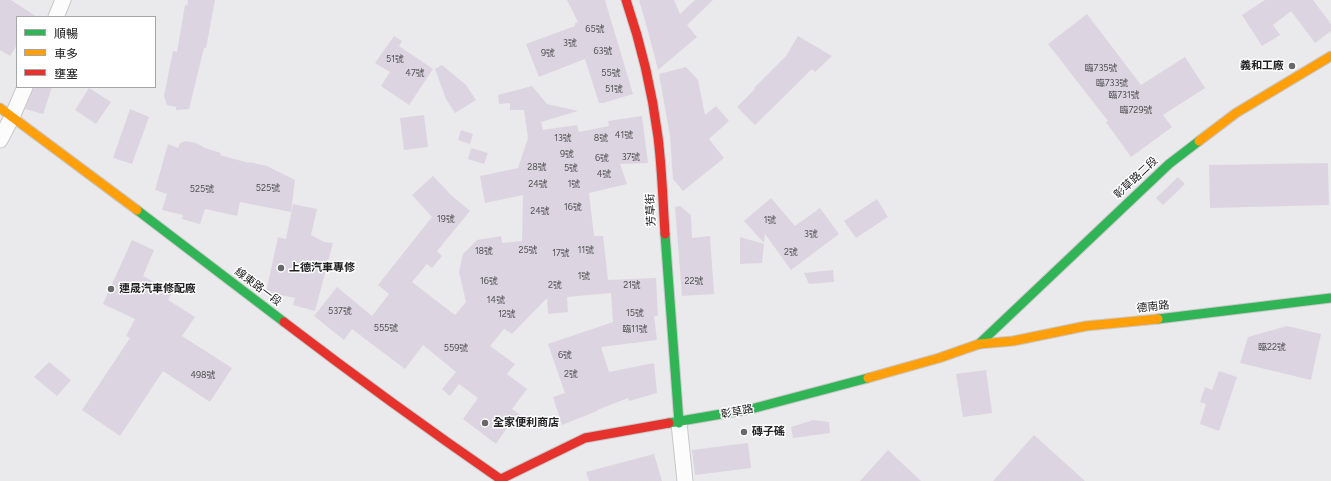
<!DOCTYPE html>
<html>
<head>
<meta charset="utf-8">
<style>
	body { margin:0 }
	#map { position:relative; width:1331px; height:481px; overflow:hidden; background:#eae9eb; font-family:Figtree,"Noto Sans TC",sans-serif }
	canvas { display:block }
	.legend { position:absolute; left:16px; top:16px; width:140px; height:72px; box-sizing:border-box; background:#fff; border:1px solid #a7a6a7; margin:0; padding:5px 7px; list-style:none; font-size:12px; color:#222123 }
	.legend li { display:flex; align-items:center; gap:8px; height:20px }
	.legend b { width:20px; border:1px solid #a7a6a7 }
</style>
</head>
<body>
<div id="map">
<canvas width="1331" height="481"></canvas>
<ul class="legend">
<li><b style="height:5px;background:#30b455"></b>順暢</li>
<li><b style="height:5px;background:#ff9f0a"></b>車多</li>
<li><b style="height:5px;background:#e5322d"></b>壅塞</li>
</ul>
</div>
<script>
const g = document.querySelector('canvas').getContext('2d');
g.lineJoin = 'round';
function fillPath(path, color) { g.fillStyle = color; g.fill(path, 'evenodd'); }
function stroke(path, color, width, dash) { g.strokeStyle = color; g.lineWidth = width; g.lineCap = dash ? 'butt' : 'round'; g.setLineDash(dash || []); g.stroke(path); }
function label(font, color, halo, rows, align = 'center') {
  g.font = font + ' Figtree,"Noto Sans TC",sans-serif'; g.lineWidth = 3; g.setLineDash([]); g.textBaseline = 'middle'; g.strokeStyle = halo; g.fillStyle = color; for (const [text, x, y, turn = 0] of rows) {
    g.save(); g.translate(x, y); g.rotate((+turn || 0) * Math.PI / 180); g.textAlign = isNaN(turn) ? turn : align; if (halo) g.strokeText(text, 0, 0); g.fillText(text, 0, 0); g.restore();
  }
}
fillPath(new Path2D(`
	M 0,0 L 11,0 L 37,17 L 17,17 L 17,45 L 10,56 L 0,50 Z
	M 188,0 L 215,0 L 206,48 L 204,48 L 189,109 L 176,110 L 176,107 L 167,105 L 164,96 L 173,51 L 177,52 L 185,5 L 187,6 Z
	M 567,0 L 605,0 L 633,94 L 603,103 L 599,103 L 585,59 L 539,77 L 526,44 L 575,26 L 575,23 L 578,22 Z
	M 639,0 L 674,0 L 680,14 L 695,0 L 713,0 L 687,25 L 697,37 L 658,70 L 648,31 Z
	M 1265,0 L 1313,0 L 1331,24 L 1331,31 L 1315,43 L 1291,11 L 1273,25 L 1280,35 L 1262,46 L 1242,15 Z
	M 1087,14 L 1141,85 L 1185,57 L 1205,88 L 1163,115 L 1172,127 L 1131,157 L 1106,122 L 1108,121 L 1048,44 Z
	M 394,36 L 402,41 L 399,46 L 433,69 L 409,105 L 381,86 L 390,72 L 375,63 Z
	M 798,36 L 832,56 L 815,72 L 812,69 L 755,125 L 737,107 L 755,89 L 754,88 L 786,56 Z
	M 442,65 L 466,85 L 476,100 L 455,113 L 446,99 L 435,69 Z
	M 686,67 L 698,80 L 705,115 L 716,106 L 729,121 L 709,139 L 724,158 L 683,191 L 673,179 L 670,136 L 659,74 Z
	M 532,86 L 547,104 L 578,111 L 541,122 L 543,130 L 577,125 L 579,132 L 609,126 L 608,121 L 642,116 L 648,163 L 620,164 L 627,184 L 589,193 L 594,236 L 603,236 L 608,280 L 656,278 L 658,316 L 654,316 L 657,340 L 601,347 L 609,372 L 654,363 L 657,393 L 629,401 L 628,398 L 597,410 L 597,411 L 562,425 L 553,397 L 565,393 L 548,344 L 613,322 L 611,293 L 567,297 L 568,312 L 548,314 L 547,298 L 512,334 L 504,329 L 490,346 L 515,364 L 507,374 L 527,389 L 512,409 L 527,420 L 520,429 L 511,422 L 496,444 L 463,419 L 478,398 L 459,384 L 450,396 L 442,389 L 456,372 L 423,345 L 405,369 L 352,329 L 344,340 L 314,316 L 337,287 L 372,316 L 389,294 L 378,285 L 432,217 L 412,195 L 433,176 L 451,195 L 470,211 L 437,251 L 442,256 L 432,268 L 427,264 L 412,282 L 455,315 L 466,302 L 459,272 L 463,254 L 477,240 L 501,236 L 502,243 L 522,241 L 523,195 L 485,203 L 480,176 L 518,168 L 528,138 L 524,110 L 510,110 L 510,103 L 499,104 L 498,95 Z
	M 34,87 L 52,87 L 43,114 L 25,109 Z
	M 89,88 L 111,102 L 96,124 L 75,110 Z
	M 130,109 L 149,117 L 132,164 L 113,158 Z
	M 424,115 L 428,147 L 404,150 L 400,118 Z
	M 461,130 L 473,134 L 470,144 L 458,140 Z
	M 186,141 L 196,143 L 205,148 L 221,153 L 220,155 L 249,163 L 249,162 L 267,166 L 295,180 L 291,212 L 240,202 L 237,216 L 205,209 L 200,224 L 182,219 L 183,215 L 162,210 L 167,194 L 155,190 L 168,144 L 178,148 L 180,143 Z
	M 471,148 L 488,153 L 484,164 L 468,159 Z
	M 1328,163 L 1329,205 L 1210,208 L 1209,165 Z
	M 1178,177 L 1185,184 L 1163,205 L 1156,198 Z
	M 771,198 L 795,226 L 820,208 L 839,234 L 791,270 L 765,234 L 764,243 L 744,221 Z
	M 877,199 L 888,217 L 856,238 L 844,221 Z
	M 293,204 L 317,209 L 311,235 L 324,242 L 333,243 L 315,311 L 293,305 L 295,298 L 266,292 L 278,237 L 286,239 Z
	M 680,206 L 691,215 L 692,238 L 710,236 L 714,294 L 682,296 L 675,207 Z
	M 740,237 L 764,244 L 762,263 L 740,264 Z
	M 132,240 L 154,250 L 143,276 L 172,292 L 168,300 L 195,317 L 182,336 L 232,368 L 210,402 L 163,371 L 120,436 L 82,410 L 130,338 L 126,336 L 135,319 L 103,304 Z
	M 833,270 L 834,282 L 809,284 L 804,273 Z
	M 1287,326 L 1321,334 L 1311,380 L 1240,363 L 1248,337 Z
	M 49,362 L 71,380 L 57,396 L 34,377 Z
	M 986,370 L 992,413 L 963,417 L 956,374 Z
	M 1219,371 L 1237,377 L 1219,431 L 1200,424 L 1206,404 L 1200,402 L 1205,387 L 1212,390 Z
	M 813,420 L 829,422 L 830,433 L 793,438 L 791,427 Z
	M 1034,435 L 1085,481 L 993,481 Z
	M 748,443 L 751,468 L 695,475 L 692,450 Z
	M 888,450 L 921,481 L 860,481 Z
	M 654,454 L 662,481 L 589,481 L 586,472 Z`), '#dcd5e1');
const street = new Path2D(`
	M 56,17 L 63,0
	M 0,140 L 12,117 L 25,87
	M 679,423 L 685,481`);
const fast = new Path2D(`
	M 137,210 L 284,322
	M 665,234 L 679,423
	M 1158,319 L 1331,298
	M 979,344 L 1169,164 L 1199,141
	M 669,423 L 751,409 L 868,378`);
const slow = new Path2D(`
	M 0,108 L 137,210
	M 1199,141 L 1236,113 L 1331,56
	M 868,378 L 939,358 L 979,344 L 1013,341 L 1086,326 L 1158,319`);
const jam = new Path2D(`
	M 626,0 C 641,44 652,90 658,137 C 662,169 663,202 665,234
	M 284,322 C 356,377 429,430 503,481
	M 501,479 L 585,438 L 669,423`);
stroke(street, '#c8c7c9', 17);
stroke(fast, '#c8c7c9', 11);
stroke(slow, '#c8c7c9', 11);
stroke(jam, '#c8c7c9', 11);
stroke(street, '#fcfcfc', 15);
stroke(fast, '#30b455', 9);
stroke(slow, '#ff9f0a', 9);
stroke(jam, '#e5322d', 9);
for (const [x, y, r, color] of [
	[1292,66,4,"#686769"],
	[281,268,4,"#686769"],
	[111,289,4,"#686769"],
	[485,423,4,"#686769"],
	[744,432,4,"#686769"]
]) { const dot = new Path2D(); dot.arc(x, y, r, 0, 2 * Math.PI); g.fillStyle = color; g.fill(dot); stroke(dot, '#fff', 1.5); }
label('9px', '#525054', null, [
	["65號",595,29],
	["3號",570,43],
	["63號",603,51],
	["9號",548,53],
	["51號",395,59],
	["臨735號",1101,68],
	["47號",415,73],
	["55號",611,73],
	["臨733號",1112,83],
	["51號",614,89],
	["臨731號",1124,95],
	["臨729號",1136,110],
	["41號",624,135],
	["13號",563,138],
	["8號",601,138],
	["9號",567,154],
	["37號",631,157],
	["6號",602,158],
	["28號",537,167],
	["5號",571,168],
	["4號",604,174],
	["24號",538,184],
	["1號",574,184],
	["525號",268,188],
	["525號",202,189],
	["16號",573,207],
	["24號",540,211],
	["19號",446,219],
	["1號",770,220],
	["3號",811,234],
	["25號",528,250],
	["11號",586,250],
	["18號",484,251],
	["2號",791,252],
	["17號",561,253],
	["1號",584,276],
	["16號",489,281],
	["22號",694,281],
	["2號",555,285],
	["21號",632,285],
	["14號",496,300],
	["537號",340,311],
	["15號",635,313],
	["12號",507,314],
	["555號",386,328],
	["臨11號",635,329],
	["臨22號",1272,347],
	["559號",456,348],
	["6號",565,355],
	["2號",571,374],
	["498號",203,375]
]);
label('bold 11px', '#222123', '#fff', [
	["義和工廠",1284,66,"right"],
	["上德汽車專修",289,268],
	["連晟汽車修配廠",119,289],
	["全家便利商店",493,423],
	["磚子磘",752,432]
], 'left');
label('11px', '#222123', '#fff', [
	["彰草路二段",1136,178,-43],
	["芳草街",651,210,-93],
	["線東路一段",258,287,37],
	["德南路",1153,307,-6],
	["彰草路",737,412,-11]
]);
</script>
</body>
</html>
